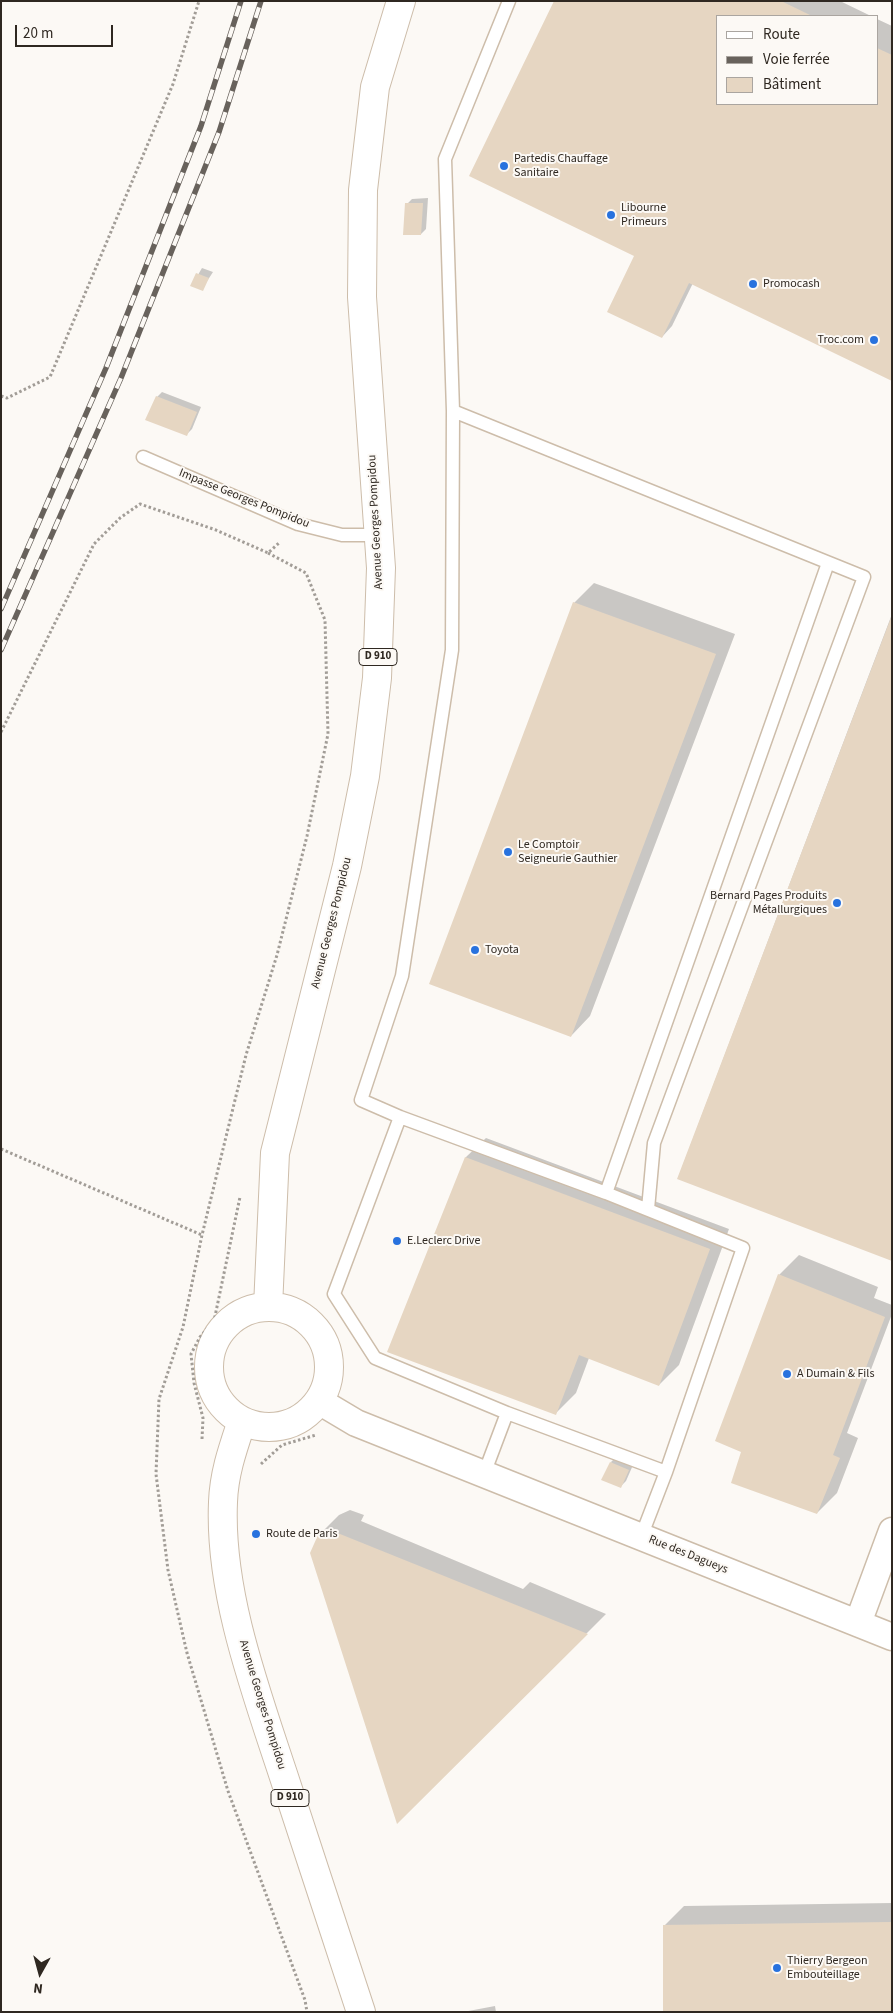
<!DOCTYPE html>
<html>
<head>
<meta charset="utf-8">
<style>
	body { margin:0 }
	#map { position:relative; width:893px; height:2013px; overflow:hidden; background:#fcf9f5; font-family:"Source Sans 3",sans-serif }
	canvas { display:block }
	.frame { position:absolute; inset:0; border:2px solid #2f2821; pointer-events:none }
	.legend { position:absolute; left:716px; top:15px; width:162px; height:90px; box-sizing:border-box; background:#fcf9f5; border:1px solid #aaa5a0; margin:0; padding:6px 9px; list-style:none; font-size:15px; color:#2f2821 }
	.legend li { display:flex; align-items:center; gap:10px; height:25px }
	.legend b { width:25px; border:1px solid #aaa5a0 }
	.north { position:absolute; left:15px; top:1948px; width:50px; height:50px; -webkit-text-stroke:4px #fcf9f5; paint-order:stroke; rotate:187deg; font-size:14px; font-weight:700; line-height:20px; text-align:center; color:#2f2821 }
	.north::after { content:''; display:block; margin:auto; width:18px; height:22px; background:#2f2821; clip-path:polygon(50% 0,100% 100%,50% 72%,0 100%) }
	.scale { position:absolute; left:15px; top:25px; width:98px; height:22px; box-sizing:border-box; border:2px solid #2f2821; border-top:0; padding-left:6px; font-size:15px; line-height:18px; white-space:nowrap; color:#2f2821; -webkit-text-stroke:4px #fcf9f5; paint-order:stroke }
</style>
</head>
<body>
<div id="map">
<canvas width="893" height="2013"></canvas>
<div class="frame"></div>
<ul class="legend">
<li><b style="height:6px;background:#fff"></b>Route</li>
<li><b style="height:6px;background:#68625c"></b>Voie ferrée</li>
<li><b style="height:14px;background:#e6d6c2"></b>Bâtiment</li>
</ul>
<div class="north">N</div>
<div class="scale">20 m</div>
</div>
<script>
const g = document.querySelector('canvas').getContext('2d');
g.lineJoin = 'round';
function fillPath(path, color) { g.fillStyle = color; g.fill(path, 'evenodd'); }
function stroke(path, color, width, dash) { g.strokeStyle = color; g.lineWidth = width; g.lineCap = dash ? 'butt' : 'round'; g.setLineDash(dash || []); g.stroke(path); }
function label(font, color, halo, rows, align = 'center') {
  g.font = font + ' "Source Sans 3",sans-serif'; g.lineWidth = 4; g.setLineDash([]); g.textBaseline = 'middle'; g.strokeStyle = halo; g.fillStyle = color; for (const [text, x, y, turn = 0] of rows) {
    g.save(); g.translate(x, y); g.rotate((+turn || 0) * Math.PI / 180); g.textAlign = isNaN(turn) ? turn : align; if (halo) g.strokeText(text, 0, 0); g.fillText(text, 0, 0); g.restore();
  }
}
fillPath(new Path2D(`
	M 556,1 L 840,1 L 871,16 L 717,16 L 717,104 L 877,104 L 877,19 L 892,26 L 892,380 L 693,283 L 672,326 L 662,337 Z
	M 428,198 L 426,229 L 421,234 L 407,204 L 412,199 Z
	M 202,268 L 213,272 L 202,289 L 192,285 Z
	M 162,392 L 201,407 L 192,429 L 187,434 L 157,397 Z
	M 594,583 L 735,634 L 590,1016 L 571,1036 L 574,603 Z
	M 892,614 L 892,1259 L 678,1178 Z
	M 486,1138 L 729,1229 L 679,1365 L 659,1385 L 589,1358 L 576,1393 L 556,1413 L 389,1351 L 466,1157 Z
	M 799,1255 L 878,1287 L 874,1298 L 892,1305 L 892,1314 L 847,1433 L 858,1438 L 837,1493 L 817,1513 L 779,1275 Z
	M 616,1457 L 633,1465 L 626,1481 L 621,1486 L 611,1462 Z
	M 350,1510 L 364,1515 L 361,1521 L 523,1589 L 530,1582 L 606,1614 L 398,1822 L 319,1535 L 339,1515 Z
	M 892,1903 L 892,2012 L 664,1926 L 684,1906 Z
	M 495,2006 L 496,2012 L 463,2012 Z`), '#0003');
fillPath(new Path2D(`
	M 554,1 L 781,1 L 812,16 L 717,16 L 717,104 L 877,104 L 877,48 L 892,55 L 892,381 L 689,283 L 662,338 L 607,312 L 634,256 L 469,176 Z
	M 405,203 L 423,203 L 421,235 L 403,235 Z
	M 196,273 L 209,278 L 203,291 L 190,286 Z
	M 156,396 L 197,412 L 187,436 L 145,420 Z
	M 573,602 L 716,654 L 571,1037 L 429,984 Z
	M 892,615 L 892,1261 L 677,1179 Z
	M 465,1157 L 710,1249 L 659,1386 L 579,1355 L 556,1415 L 387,1352 Z
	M 778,1274 L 885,1317 L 833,1455 L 840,1458 L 817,1514 L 731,1483 L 741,1452 L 715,1441 Z
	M 610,1462 L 629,1470 L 621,1488 L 601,1480 Z
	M 330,1530 L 588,1634 L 397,1824 L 310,1553 L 318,1535 Z
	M 892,1922 L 892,2012 L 663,2012 L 663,1925 Z`), '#e6d6c2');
const service = new Path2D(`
	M 509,1 L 445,159 L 453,411 L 452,650 L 402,976 L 361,1100 L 400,1117 L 606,1193 L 743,1248 L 666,1472 L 641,1537
	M 453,411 L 864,577 L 654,1143 L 648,1209
	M 143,457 L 298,524 L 342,535 L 378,535
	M 400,1117 L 334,1294 L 375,1358 L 507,1413 L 484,1474
	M 606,1193 L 828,563
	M 507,1413 L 666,1472`);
const minor = new Path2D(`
	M 319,1401 L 356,1423 L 892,1637
	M 858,1623 L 892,1531`);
const primary = new Path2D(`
	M 268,1307 L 275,1153 L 347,866 L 365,776 L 377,678 L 381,568 L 362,297 L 363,190 L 375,87 L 401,1
	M209 1367a60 60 0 1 1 120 0a60 60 0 1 1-120 0Z
	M 242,1421 C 233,1448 224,1473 223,1502 C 219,1592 255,1689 283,1774 C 309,1853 335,1933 361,2012`);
stroke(service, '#cdbdaa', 15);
stroke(minor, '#cdbdaa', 29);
stroke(primary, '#cdbdaa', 30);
stroke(new Path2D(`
	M 1,396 L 7,398 L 50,377 L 173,84 L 199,1
	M 268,553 L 306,573 L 325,620 L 328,734 L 307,836 L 277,955 L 246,1055 L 202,1235 L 183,1327 L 159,1399 L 156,1474 L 168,1570 L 187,1653 L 228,1791 L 305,2000 L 307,2012
	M 1,732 L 94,544 L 120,518 L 140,504 L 216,530 L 268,553 L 280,542
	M 1,1149 L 202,1235
	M 202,1439 L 203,1418 L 194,1383 L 191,1354 L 200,1337 L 214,1321 L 240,1197
	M 261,1464 L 282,1445 L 316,1435`), '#a29d97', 3, [2.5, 2.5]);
stroke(service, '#fff', 12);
stroke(minor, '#fff', 26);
stroke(primary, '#fff', 28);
const rail = new Path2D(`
	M 1,609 L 106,368 L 201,126 L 241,1
	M 1,650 L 121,378 L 219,132 L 261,1`);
stroke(rail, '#68625c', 5.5);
stroke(rail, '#fcf9f5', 4, [11]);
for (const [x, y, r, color] of [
	[504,166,5,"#2872de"],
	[611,215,5,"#2872de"],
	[753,284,5,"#2872de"],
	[874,340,5,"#2872de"],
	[508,852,5,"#2872de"],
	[837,903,5,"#2872de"],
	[475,950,5,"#2872de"],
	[397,1241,5,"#2872de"],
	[787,1374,5,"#2872de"],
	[256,1534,5,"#2872de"],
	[777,1968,5,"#2872de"]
]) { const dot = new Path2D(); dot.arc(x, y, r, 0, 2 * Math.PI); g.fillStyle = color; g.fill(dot); stroke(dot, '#fcf9f5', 2); }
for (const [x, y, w] of [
	[378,657,38],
	[290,1798,38]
]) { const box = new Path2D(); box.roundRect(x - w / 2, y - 8.5, w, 17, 4); g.fillStyle = '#fcf9f5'; g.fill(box); stroke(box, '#2f2821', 1); }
label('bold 11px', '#2f2821', null, [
	["D 910",378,657],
	["D 910",290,1798]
]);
label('12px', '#2f2821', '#fcf9f5', [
	["Partedis Chauffage",514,159],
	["Sanitaire",514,173],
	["Libourne",621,208],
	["Primeurs",621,222],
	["Promocash",763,284],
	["Troc.com",864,340,"right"],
	["Le Comptoir",518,845],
	["Seigneurie Gauthier",518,859],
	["Bernard Pages Produits",827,896,"right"],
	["Métallurgiques",827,910,"right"],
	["Toyota",485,950],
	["E.Leclerc Drive",407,1241],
	["A Dumain & Fils",797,1374],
	["Route de Paris",266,1534],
	["Thierry Bergeon",787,1961],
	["Embouteillage",787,1975]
], 'left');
label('12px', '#2f2821', '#fcf9f5', [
	["Impasse Georges Pompidou",244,499,22],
	["Avenue Georges Pompidou",376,522,-93],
	["Avenue Georges Pompidou",332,923,-76],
	["Rue des Dagueys",688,1555,22],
	["Avenue Georges Pompidou",262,1705,73]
]);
</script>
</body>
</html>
